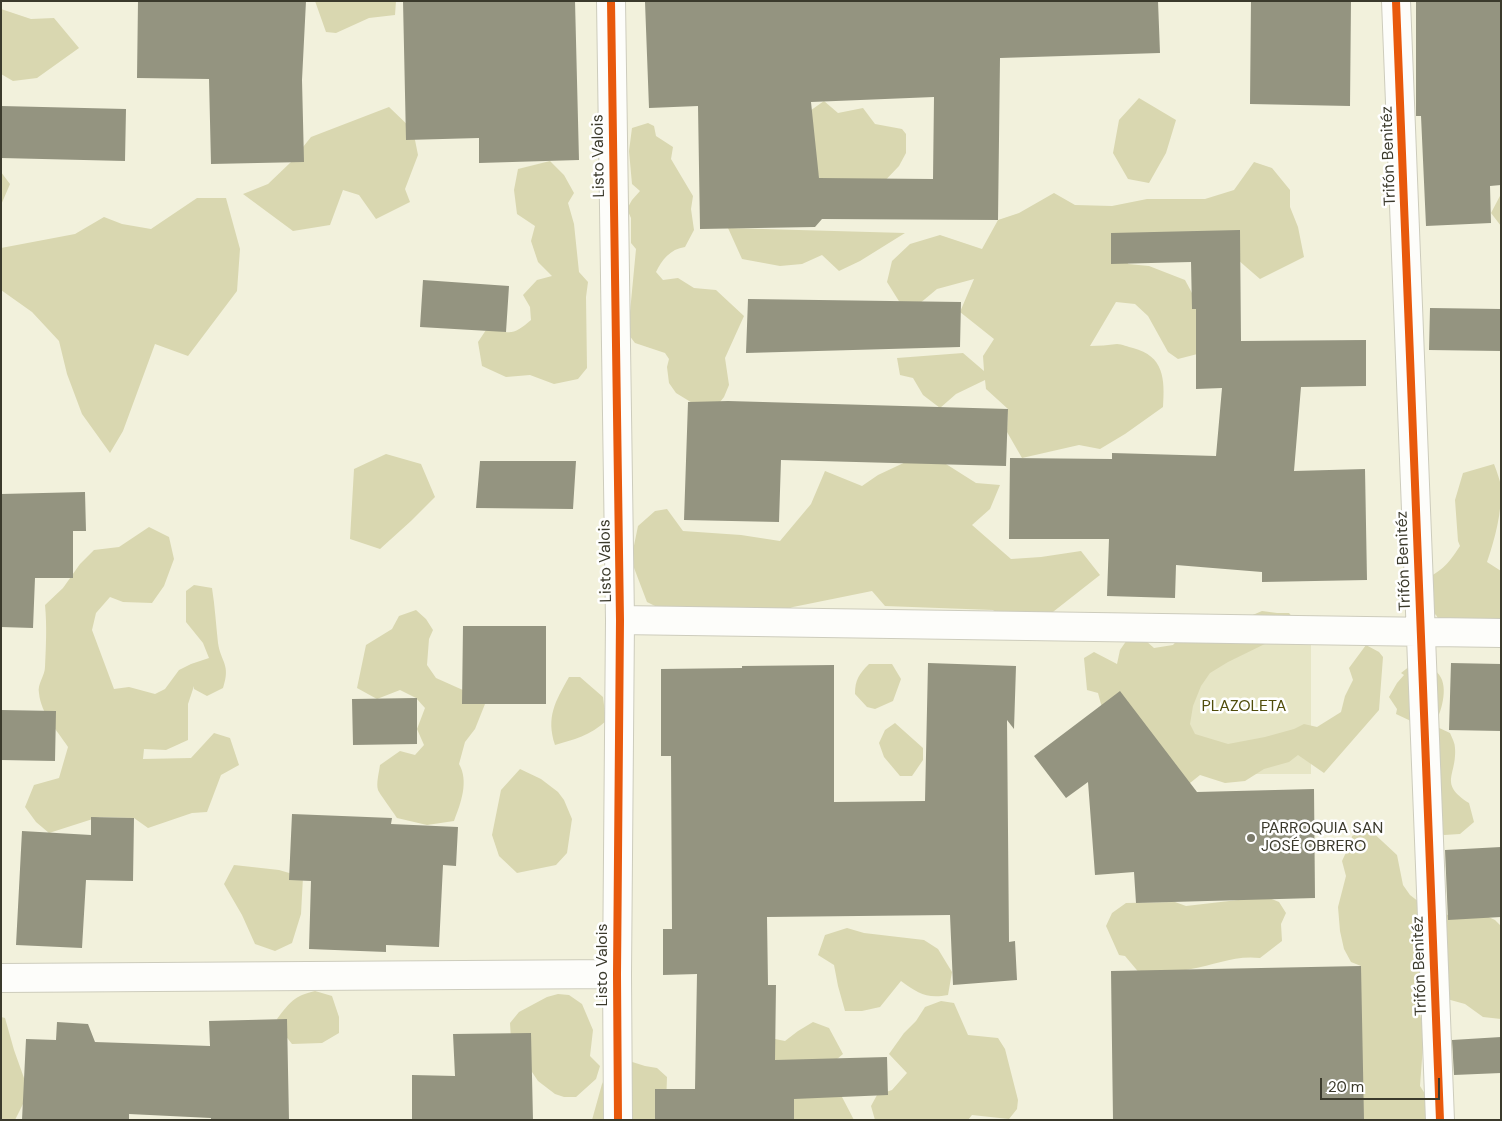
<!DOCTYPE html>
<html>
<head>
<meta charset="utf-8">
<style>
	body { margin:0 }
	#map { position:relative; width:1502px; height:1121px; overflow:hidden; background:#f2f1dc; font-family:"DM Sans",sans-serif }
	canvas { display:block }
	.frame { position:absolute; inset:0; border:2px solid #3b3a2c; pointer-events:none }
	.scale { position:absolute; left:1320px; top:1078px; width:120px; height:22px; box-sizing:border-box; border:2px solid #3b3a2c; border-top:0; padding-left:6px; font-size:15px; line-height:18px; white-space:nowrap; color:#3b3a2c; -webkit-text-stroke:4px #fff; paint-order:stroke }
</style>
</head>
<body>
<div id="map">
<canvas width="1502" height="1121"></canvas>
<div class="frame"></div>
<div class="scale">20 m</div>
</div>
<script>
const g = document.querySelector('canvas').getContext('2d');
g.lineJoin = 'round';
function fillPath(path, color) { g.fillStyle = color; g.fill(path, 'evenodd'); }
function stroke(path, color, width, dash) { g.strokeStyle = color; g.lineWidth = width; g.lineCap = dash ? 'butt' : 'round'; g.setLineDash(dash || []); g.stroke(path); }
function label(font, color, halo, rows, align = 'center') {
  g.font = font + ' "DM Sans",sans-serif'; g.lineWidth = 5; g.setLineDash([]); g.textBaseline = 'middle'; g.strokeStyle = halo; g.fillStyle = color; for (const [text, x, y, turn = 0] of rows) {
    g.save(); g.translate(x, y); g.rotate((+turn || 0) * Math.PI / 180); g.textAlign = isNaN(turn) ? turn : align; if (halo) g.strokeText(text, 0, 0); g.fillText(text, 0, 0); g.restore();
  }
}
fillPath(new Path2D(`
	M 1180,637 L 1311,638 L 1311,774 L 1176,774 Z`), '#e6e5c5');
fillPath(new Path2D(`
	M 315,1 L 396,1 L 395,15 L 369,18 L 336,33 L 326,32 Z
	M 1,9 L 31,19 L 54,18 L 79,48 L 37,78 L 13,81 L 1,74 Z
	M 1139,98 L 1176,120 L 1166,153 L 1149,183 L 1128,179 L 1113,153 L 1119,120 Z
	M 824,101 L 838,113 L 863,108 L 875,124 L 902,129 L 906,134 L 906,153 L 899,166 L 879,187 L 819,179 L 807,113 Z
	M 389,107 L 413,130 L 418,155 L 405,189 L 410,202 L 376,219 L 359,195 L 343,190 L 330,225 L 293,231 L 243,194 L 268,184 L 291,162 L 311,137 Z
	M 648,123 L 654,126 L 656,136 L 673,147 L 671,159 L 693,196 L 691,209 L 694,230 L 685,247 C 670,249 662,260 656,272 L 663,280 L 678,278 L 694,288 L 716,290 L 744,316 L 725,358 L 729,385 L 724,397 L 720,402 L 694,404 L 676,393 L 669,383 L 667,367 L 669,359 L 665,353 L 635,343 L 626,331 L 630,312 L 636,249 L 631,243 L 631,218 L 627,209 L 632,200 L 640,191 L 632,184 L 629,151 L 632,128 Z
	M 550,161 L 564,175 L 574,193 L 568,203 L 574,224 L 579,272 L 588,282 L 586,297 L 587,368 L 578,379 L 554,384 L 530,375 L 506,377 L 482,366 L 478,342 L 490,324 C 508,337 515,334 531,320 L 530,307 L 523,295 L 537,280 L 552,276 L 538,262 L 531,241 L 535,226 L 517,214 L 514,190 L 518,169 Z
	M 1254,162 L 1272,168 L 1290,190 L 1290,207 L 1298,227 L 1304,257 L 1260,279 L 1223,247 L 1197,231 L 1130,247 L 1128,264 L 1149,266 L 1185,280 L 1192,293 L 1213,350 L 1178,359 L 1168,352 L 1148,316 L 1135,304 L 1116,302 L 1090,346 C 1099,346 1108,345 1117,344 C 1122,344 1128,347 1133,348 C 1164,356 1165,379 1163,407 L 1125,434 L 1100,449 L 1079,445 L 1022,458 L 1007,432 L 1008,409 L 986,389 L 985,380 L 956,394 L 940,408 L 923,395 L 913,378 L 900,375 L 897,358 L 963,353 L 984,371 L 983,356 L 994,339 L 960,312 L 974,279 L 937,289 L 907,314 L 887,282 L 892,261 L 910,244 L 940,235 L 982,249 L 998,220 L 1019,213 L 1054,193 L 1075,205 L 1112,206 L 1147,199 L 1205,199 L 1234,190 Z
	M 1,172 L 10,184 L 1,205 Z
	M 1501,194 L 1501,226 L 1491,213 Z
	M 197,198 L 226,198 L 240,249 L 237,291 L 188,356 L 155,344 L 123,431 L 110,453 L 82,414 L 67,374 L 59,341 L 32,312 L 1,290 L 1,248 L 75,234 L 104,217 L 122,224 L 151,229 Z
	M 728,228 L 905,233 L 860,261 L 839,271 L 822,255 L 802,264 L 780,266 L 742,259 Z
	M 927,452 L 976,483 L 1000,485 L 990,509 L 972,525 L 1011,559 L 1041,557 L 1081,551 L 1100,575 L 1021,637 L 993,610 L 885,606 L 872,591 L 793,607 L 715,636 L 647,602 L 631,560 L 638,526 L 655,511 L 667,509 L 683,531 L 741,535 L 780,541 L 811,504 L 825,471 L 862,486 L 878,475 Z
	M 386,454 L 421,464 L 435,497 L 411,521 L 380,549 L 350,539 L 354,469 Z
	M 1494,464 C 1497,472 1500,480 1501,487 C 1502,512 1495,539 1487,562 L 1501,571 L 1501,639 L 1448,633 L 1436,615 L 1424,605 L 1419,582 C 1442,571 1446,567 1460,546 L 1458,541 L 1455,500 L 1463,473 Z
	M 149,527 L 169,537 L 174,559 L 164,586 L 152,603 L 123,602 L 110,597 L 96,613 L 92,630 L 114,689 L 129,687 L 155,694 L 165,689 L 179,670 L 191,664 L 209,658 L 203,643 L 186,622 L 186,591 L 194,585 L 212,588 C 215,607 216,625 218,643 C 221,663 231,664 223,688 L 207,696 L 194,689 L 194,686 L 188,704 L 188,740 L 166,750 L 144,749 L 143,759 L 191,758 L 214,733 L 230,738 L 239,765 L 221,775 L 207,812 L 192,813 L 148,828 L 134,818 L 99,817 L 49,833 L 36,822 L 25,807 L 34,785 L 59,778 L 68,747 C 57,730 41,714 39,693 C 37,684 45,676 45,667 C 46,646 47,626 45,605 L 63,588 L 80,564 L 94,550 L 119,547 Z
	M 416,610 L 426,619 L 433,630 L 429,639 L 427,665 L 436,678 L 474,695 L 485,704 L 475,729 L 465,742 L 459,764 C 469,781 461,803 454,821 L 427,825 L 397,818 C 394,813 379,793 378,790 C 376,783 379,773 380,765 L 400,751 L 415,755 L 424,745 L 417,729 L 425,708 L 416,698 L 400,690 L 377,699 L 357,688 L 366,645 L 392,629 L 399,616 Z
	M 1262,611 L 1277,613 L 1289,613 L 1294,619 L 1273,640 L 1228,662 L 1210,673 L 1201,686 L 1193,706 L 1190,724 L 1195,734 L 1228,744 L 1265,737 L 1294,729 L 1304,724 L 1317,727 L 1341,712 L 1345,696 L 1353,680 L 1349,668 L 1366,645 L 1379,652 L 1383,657 L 1379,710 L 1324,773 L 1298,755 L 1289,762 L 1264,769 L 1245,781 L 1225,783 L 1200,775 L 1185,787 L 1105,719 L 1098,693 L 1087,690 L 1084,658 L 1094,652 L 1117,664 L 1120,650 L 1129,637 L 1146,641 L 1154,648 L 1173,645 L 1180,637 L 1248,617 Z
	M 1415,662 C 1421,665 1429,667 1434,670 C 1450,680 1443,706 1437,720 L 1413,722 L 1396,714 L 1397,709 L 1389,697 L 1397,683 L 1404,675 L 1401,673 Z
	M 869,664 L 892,664 L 901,679 L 893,701 L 875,709 L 867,707 L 855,694 C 855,680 859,674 869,664 Z
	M 569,677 L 580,677 L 603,697 L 606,721 C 591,735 573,740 555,745 C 546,717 555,702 569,677 Z
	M 895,723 L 923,748 L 923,760 L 912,776 L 900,776 L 884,757 L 879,743 L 885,730 Z
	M 1435,726 L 1450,733 C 1452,738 1455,743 1455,748 C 1457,776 1438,783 1469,803 L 1474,822 L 1460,834 L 1444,835 L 1420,815 Z
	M 520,769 L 541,779 L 558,792 L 564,800 L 572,819 L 567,853 L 556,865 L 517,873 L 499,856 L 492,835 L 501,790 Z
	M 1368,828 L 1397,855 L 1403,885 L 1410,895 L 1419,902 L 1440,915 L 1482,914 L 1495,920 L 1501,926 L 1501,1019 L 1483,1017 L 1465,1004 L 1436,996 L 1419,1010 L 1424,1032 L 1420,1086 L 1429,1100 L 1431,1120 L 1350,1120 L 1351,1001 L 1361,966 L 1351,962 L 1344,949 L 1340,931 L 1338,907 L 1346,876 L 1342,861 L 1351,842 L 1352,836 Z
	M 234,865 L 279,870 L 303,877 L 301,914 L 292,943 L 275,951 L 255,944 L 242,915 L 224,884 Z
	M 1255,892 L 1279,902 L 1286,913 L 1281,924 L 1282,941 L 1260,958 C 1235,955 1215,965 1191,969 C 1175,973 1157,973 1141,975 L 1125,956 L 1119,955 L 1106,926 L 1112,913 L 1126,903 L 1175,902 L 1186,906 L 1238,900 Z
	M 847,928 L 864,933 L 924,940 L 938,949 L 952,972 L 948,995 C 926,999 918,993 901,981 L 880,1007 L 862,1011 L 845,1011 L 838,986 L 834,965 L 818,955 L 825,935 Z
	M 315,991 L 332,996 L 339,1017 L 339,1033 L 322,1043 L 292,1044 L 284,1034 L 277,1019 C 290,1002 294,996 315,991 Z
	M 558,994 L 569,995 L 582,1004 L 593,1030 L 590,1056 L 600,1066 L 596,1079 L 576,1097 L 564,1097 L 555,1094 L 538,1081 L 532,1072 L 522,1064 L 511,1040 L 510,1023 L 519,1012 L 547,997 Z
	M 941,1001 L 954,1003 L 968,1035 L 998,1038 L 1005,1049 L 1018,1100 L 1017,1109 L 1009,1119 L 972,1115 L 968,1120 L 875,1120 L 871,1106 L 877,1095 L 892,1090 L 907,1073 L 889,1054 L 904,1033 L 916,1021 L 925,1007 Z
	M 1,1017 L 5,1018 L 14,1050 L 29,1092 L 15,1120 L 1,1120 Z
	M 813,1022 L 829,1028 L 843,1054 L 823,1071 L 748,1055 L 770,1038 L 785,1041 L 798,1031 Z
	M 626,1060 L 645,1066 L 657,1068 L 667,1077 L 666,1106 L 657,1120 L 592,1120 L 602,1084 L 609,1070 Z
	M 820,1088 L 842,1097 L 854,1120 L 790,1120 L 791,1090 Z`), '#d9d7b0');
fillPath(new Path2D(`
	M 138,1 L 306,1 L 302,80 L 304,162 L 211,164 L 209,79 L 137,78 Z
	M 403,1 L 575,1 L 579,160 L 479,163 L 479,138 L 406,140 Z
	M 670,1 L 1158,1 L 1160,53 L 1000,58 L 998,220 L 822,219 L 815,227 L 700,229 L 698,106 L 649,108 L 645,2 ZM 934,97 L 933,179 L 819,178 L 811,102 Z
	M 1251,1 L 1351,1 L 1350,106 L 1250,104 Z
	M 1416,1 L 1501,1 L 1501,185 L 1490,186 L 1491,223 L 1426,226 L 1421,116 L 1416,116 Z
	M 1,106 L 126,109 L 125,161 L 1,158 Z
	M 1240,230 L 1241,341 L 1366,340 L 1366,386 L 1301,387 L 1294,471 L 1365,469 L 1367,580 L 1262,582 L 1262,572 L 1176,565 L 1175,598 L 1107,596 L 1109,539 L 1009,539 L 1010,458 L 1112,459 L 1112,453 L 1216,456 L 1222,388 L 1196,389 L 1196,309 L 1192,309 L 1191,262 L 1111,264 L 1111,233 Z
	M 423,280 L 509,286 L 506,332 L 420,327 Z
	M 748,299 L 961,302 L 960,347 L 746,353 Z
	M 1430,308 L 1501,309 L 1501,351 L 1429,350 Z
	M 728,401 L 1008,409 L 1006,466 L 781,460 L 779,522 L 684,520 L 688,402 Z
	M 480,461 L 576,461 L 573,509 L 476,508 Z
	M 85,492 L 86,531 L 73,531 L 73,578 L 35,578 L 33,628 L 1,627 L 1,494 Z
	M 463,626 L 546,626 L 546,704 L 462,704 Z
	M 928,663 L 1016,666 L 1014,729 L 1007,720 L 1009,942 L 1015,941 L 1017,980 L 953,985 L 950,915 L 767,917 L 768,985 L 776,985 L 775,1060 L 887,1057 L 888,1095 L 794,1099 L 794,1120 L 655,1120 L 655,1089 L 695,1089 L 697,974 L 663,975 L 663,929 L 672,929 L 671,756 L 661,756 L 661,669 L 742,668 L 742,666 L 834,665 L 834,802 L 925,801 Z
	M 1451,663 L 1501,664 L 1501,731 L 1449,730 Z
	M 1120,691 L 1197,792 L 1314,789 L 1315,898 L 1136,903 L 1134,872 L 1095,875 L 1088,782 L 1066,798 L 1034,756 Z
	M 417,698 L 417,744 L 353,745 L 352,699 Z
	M 1,710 L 56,711 L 55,761 L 1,760 Z
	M 292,814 L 392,818 L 391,824 L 458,827 L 456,866 L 443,865 L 439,947 L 386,945 L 386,952 L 309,949 L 311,881 L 289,880 Z
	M 91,817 L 134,818 L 133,881 L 86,880 L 82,948 L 16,945 L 22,831 L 91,835 Z
	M 1501,847 L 1501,917 L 1448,920 L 1445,850 Z
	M 1361,966 L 1364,1120 L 1113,1120 L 1111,971 Z
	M 287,1019 L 289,1120 L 211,1120 L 211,1118 L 129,1114 L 129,1120 L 22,1120 L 26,1039 L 56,1040 L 57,1022 L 88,1024 L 95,1042 L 210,1046 L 209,1021 Z
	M 531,1033 L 533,1120 L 412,1120 L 412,1075 L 455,1076 L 453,1034 Z
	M 1501,1037 L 1501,1073 L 1454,1075 L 1452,1040 Z`), '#949480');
const street = new Path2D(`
	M 611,1 L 620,620 L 617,974 L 618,1120
	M 1396,1 L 1440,1120
	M 620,620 L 1501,633
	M 1,978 L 617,974`);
stroke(street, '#cdccbc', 30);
stroke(street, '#fdfdfa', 28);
stroke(new Path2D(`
	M 611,1 L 620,620 L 617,974 L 618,1120
	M 1396,1 L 1440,1120`), '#e8590c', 8);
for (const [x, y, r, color] of [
	[1251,838,5,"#7b7a6a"]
]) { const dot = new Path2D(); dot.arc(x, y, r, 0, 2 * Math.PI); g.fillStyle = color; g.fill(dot); stroke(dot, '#fff', 2); }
label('16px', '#3b3a2c', '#fff', [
	["Listo Valois",599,156,-91],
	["Trifón Benitéz",1389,156,-92],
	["Listo Valois",606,561,-91],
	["Trifón Benitéz",1404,561,-92],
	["Listo Valois",603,965,-90],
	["Trifón Benitéz",1420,966,-92]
]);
label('16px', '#514d0b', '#fff', [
	["PLAZOLETA",1244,707]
]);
label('16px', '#3b3a2c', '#fff', [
	["PARROQUIA SAN",1261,829],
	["JOSÉ OBRERO",1261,847]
], 'left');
</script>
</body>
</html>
